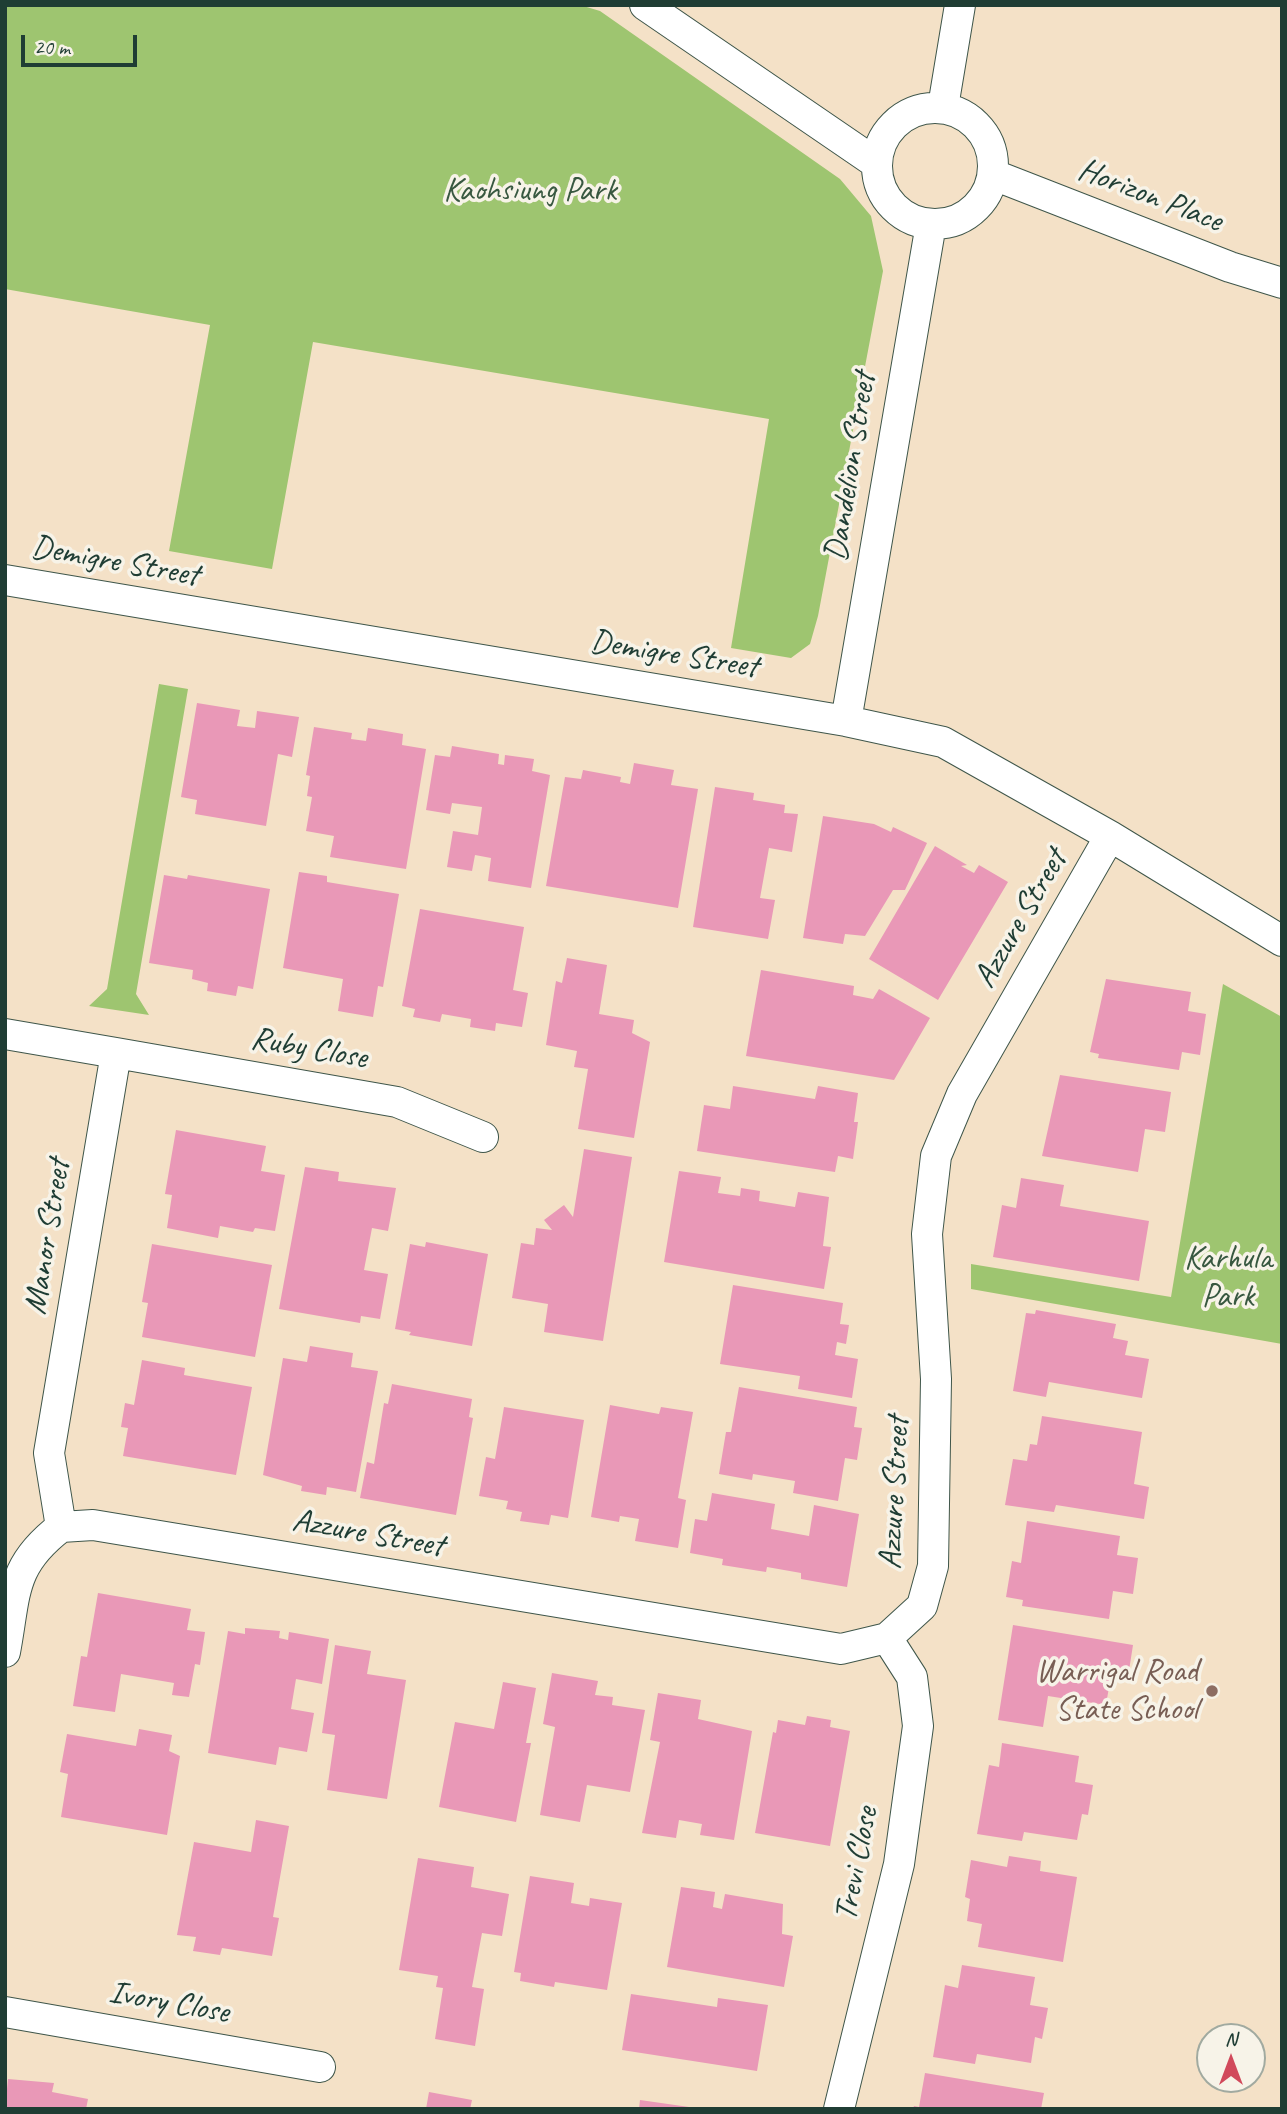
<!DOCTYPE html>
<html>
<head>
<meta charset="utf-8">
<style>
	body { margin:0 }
	#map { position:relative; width:1287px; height:2114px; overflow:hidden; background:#f4e1c7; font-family:Caveat,sans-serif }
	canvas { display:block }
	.frame { position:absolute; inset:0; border:7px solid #1f3d34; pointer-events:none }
	.north { position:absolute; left:1196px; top:2023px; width:70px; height:70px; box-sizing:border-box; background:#f7f3e8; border:2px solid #a1aaa0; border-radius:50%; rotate:0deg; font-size:19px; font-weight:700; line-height:28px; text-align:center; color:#1f3d34 }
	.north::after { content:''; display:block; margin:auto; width:24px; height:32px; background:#d1495b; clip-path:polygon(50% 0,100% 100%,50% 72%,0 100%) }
	.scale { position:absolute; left:21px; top:35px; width:116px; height:32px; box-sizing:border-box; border:4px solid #1f3d34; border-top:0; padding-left:9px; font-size:21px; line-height:24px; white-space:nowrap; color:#1f3d34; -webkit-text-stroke:5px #f7f3e8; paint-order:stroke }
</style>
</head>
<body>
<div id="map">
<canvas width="1287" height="2114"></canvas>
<div class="frame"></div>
<div class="north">N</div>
<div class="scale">20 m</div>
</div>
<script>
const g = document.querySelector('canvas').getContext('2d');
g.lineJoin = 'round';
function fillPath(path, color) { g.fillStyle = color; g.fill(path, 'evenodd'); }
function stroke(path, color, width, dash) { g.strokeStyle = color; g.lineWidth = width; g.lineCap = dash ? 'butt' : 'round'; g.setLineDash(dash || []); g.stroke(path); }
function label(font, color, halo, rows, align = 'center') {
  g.font = font + ' Caveat,sans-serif'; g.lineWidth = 7; g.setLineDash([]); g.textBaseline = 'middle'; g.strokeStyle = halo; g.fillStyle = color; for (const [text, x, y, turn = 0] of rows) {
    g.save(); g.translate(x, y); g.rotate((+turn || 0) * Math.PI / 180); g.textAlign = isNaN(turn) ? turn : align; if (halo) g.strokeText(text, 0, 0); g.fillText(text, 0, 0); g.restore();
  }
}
fillPath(new Path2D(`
	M 5,5 L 580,5 L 600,11 L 840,179 L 871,216 L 883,271 L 818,616 L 810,644 L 791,658 L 731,648 L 769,419 L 313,342 L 272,569 L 169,551 L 210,325 L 5,289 Z
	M 159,684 L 188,689 L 136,994 L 149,1015 L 89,1006 L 107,989 Z
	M 1223,984 L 1282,1017 L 1282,1344 L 971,1289 L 971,1264 L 1171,1297 Z`), '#9ec570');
fillPath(new Path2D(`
	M 197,703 L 240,710 L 237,726 L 255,728 L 257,711 L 299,717 L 292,757 L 278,754 L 266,826 L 195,814 L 197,800 L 181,797 Z
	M 314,727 L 352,733 L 351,739 L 366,741 L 368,728 L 403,734 L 402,745 L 426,749 L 406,869 L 330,857 L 334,836 L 306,831 L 312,797 L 307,796 L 310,776 L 306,775 Z
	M 452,746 L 499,754 L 498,764 L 504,765 L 505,755 L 534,759 L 532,771 L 550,775 L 531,888 L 488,881 L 491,858 L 475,855 L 472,871 L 447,867 L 453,831 L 478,835 L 482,807 L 452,803 L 450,814 L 426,810 L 435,755 L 450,757 Z
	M 634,763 L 674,770 L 671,785 L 698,789 L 678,908 L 546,886 L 565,777 L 581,779 L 583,770 L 621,777 L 620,782 L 630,784 Z
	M 715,787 L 754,793 L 753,800 L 785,805 L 784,813 L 798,814 L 792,852 L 769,848 L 760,898 L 775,900 L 768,939 L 693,927 Z
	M 823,816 L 874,824 L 891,832 L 893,827 L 927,843 L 905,890 L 893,890 L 865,936 L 845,934 L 843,944 L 803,938 Z
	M 935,846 L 967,865 L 961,866 L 974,873 L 979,865 L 1008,882 L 938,1000 L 869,959 Z
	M 299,872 L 327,876 L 327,882 L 399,894 L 383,987 L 378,986 L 373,1017 L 338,1011 L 343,979 L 283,968 Z
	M 164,875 L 187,879 L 188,875 L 270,889 L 253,989 L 238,986 L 236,996 L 207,991 L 208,983 L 192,979 L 193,970 L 149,963 Z
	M 420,909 L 524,927 L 513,990 L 528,993 L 522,1027 L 496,1023 L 495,1031 L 470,1027 L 471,1019 L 442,1014 L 440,1022 L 413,1017 L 415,1009 L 402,1006 Z
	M 567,958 L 607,965 L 599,1014 L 634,1020 L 632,1033 L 650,1042 L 634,1138 L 578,1129 L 588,1069 L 574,1067 L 577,1051 L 546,1045 L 556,981 L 562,983 Z
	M 761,970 L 854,986 L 853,995 L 873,999 L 879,989 L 930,1018 L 894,1080 L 746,1056 Z
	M 1106,979 L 1191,992 L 1188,1011 L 1206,1014 L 1200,1055 L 1182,1052 L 1179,1070 L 1098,1058 L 1099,1054 L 1090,1052 Z
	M 1060,1075 L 1171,1092 L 1165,1132 L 1145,1129 L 1138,1172 L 1042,1156 Z
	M 733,1086 L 815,1099 L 818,1086 L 858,1093 L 854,1122 L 858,1122 L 853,1159 L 838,1156 L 835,1172 L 697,1151 L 704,1105 L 730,1109 Z
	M 176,1130 L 266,1146 L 261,1171 L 285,1175 L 275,1231 L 255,1228 L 253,1232 L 220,1226 L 218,1238 L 167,1228 L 172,1195 L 165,1194 Z
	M 584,1149 L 632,1157 L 603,1341 L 544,1332 L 548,1304 L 512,1298 L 521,1243 L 534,1245 L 536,1228 L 552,1230 L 544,1220 L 564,1205 L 573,1217 Z
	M 305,1167 L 339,1172 L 338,1181 L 396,1188 L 388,1231 L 372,1228 L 364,1270 L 388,1274 L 380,1319 L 361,1316 L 360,1323 L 279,1309 Z
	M 679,1171 L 721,1177 L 718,1193 L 740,1196 L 741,1188 L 760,1191 L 759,1201 L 795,1207 L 798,1192 L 829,1197 L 823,1246 L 831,1247 L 824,1289 L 664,1262 Z
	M 1021,1178 L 1064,1185 L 1060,1206 L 1149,1221 L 1139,1281 L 993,1257 L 1002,1205 L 1016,1208 Z
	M 426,1242 L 488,1254 L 472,1346 L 409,1335 L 411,1332 L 395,1329 L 410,1244 L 425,1247 Z
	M 152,1244 L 272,1265 L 255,1357 L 142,1337 L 148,1303 L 142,1302 Z
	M 733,1285 L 843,1303 L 840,1324 L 849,1325 L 846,1344 L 837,1342 L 835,1355 L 858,1359 L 852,1398 L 798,1389 L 800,1376 L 720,1364 Z
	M 1036,1310 L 1116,1324 L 1113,1338 L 1128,1341 L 1125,1355 L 1149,1359 L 1142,1398 L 1049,1382 L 1046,1397 L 1013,1391 L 1026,1313 L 1035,1314 Z
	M 310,1346 L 353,1353 L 351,1367 L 378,1371 L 356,1492 L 327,1487 L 326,1495 L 301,1491 L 302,1486 L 263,1475 L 283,1358 L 307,1362 Z
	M 142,1360 L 185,1368 L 184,1375 L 252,1387 L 236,1475 L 123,1456 L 128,1428 L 121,1427 L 125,1403 L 134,1405 Z
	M 392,1384 L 472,1399 L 469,1417 L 473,1418 L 456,1515 L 360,1498 L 367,1462 L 374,1464 L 384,1403 L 388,1404 Z
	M 739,1387 L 857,1407 L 854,1427 L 862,1428 L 857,1460 L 845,1458 L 838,1501 L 793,1493 L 795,1481 L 753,1474 L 752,1480 L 719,1474 L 726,1432 L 731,1432 Z
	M 610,1405 L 659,1414 L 661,1407 L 693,1412 L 678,1498 L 686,1500 L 678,1548 L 635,1541 L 639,1519 L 620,1516 L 619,1522 L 591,1517 Z
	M 504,1407 L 584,1420 L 568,1518 L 551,1515 L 549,1525 L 520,1521 L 522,1512 L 506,1509 L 508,1501 L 479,1496 L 486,1457 L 495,1459 Z
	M 1042,1416 L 1142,1432 L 1134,1484 L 1149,1487 L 1144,1519 L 1056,1505 L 1054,1512 L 1005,1505 L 1013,1459 L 1027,1461 L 1030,1444 L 1037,1445 Z
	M 712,1493 L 775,1504 L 771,1529 L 809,1536 L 814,1505 L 859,1514 L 847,1587 L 801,1579 L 801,1573 L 767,1567 L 766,1572 L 722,1565 L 723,1559 L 690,1553 L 695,1519 L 707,1521 Z
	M 1027,1521 L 1120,1536 L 1117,1555 L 1138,1558 L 1133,1594 L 1113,1591 L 1109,1619 L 1022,1606 L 1023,1600 L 1006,1597 L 1012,1561 L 1021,1563 Z
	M 98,1593 L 191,1609 L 187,1630 L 205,1632 L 200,1665 L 195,1664 L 189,1697 L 172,1695 L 174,1683 L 121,1674 L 115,1712 L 73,1706 L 81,1656 L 87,1657 Z
	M 1013,1625 L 1133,1645 L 1128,1677 L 1111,1675 L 1106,1705 L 1048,1696 L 1043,1727 L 998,1720 Z
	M 245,1628 L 280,1631 L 279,1638 L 288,1640 L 289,1632 L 329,1639 L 322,1684 L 296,1679 L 291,1709 L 314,1713 L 307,1752 L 279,1747 L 276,1765 L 208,1753 L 228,1631 L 245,1634 Z
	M 335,1645 L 371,1651 L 367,1674 L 406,1680 L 387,1799 L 327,1790 L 335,1735 L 322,1733 Z
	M 552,1673 L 598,1681 L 595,1695 L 613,1697 L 612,1705 L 645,1710 L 630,1792 L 587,1785 L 580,1822 L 540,1815 L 555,1727 L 543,1724 Z
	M 503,1682 L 536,1688 L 526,1743 L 531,1743 L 516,1822 L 439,1807 L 455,1722 L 494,1729 Z
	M 658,1693 L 701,1700 L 698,1719 L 752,1731 L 734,1840 L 700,1835 L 702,1824 L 679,1820 L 676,1838 L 642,1833 L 660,1742 L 650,1740 Z
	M 807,1716 L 831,1720 L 830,1727 L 850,1731 L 830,1846 L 755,1833 L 773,1732 L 776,1733 L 778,1720 L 805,1725 Z
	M 139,1729 L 172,1735 L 169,1751 L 180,1756 L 167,1835 L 61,1817 L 68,1774 L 60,1772 L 67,1734 L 136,1746 Z
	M 1002,1743 L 1079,1756 L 1075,1782 L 1093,1785 L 1088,1815 L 1082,1814 L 1077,1840 L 1024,1832 L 1022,1841 L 977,1834 L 989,1765 L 999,1767 Z
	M 256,1820 L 289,1826 L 273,1917 L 279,1918 L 272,1956 L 222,1948 L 220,1955 L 193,1951 L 196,1937 L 177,1935 L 194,1842 L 251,1852 Z
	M 1009,1856 L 1041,1861 L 1040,1871 L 1077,1877 L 1063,1962 L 978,1947 L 982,1924 L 967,1921 L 970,1899 L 965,1897 L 971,1860 L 1007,1867 Z
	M 418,1858 L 474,1867 L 471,1887 L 509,1894 L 502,1936 L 482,1933 L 472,1987 L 484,1989 L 475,2046 L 435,2039 L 443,1988 L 436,1987 L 438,1976 L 399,1970 Z
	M 530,1876 L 574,1883 L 571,1903 L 589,1906 L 590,1898 L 622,1903 L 607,1990 L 555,1982 L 554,1987 L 520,1981 L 521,1973 L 514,1972 Z
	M 681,1887 L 715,1892 L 713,1907 L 722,1909 L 725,1894 L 783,1904 L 782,1934 L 793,1936 L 784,1987 L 667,1967 Z
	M 962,1965 L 1035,1977 L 1030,2005 L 1048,2008 L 1042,2039 L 1035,2037 L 1031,2063 L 977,2054 L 975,2064 L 933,2057 L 945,1985 L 958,1988 Z
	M 631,1994 L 717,2007 L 718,1998 L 768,2005 L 757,2071 L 622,2050 Z
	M 925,2073 L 1044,2093 L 1041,2109 L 913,2109 L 914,2106 L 919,2107 Z
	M 8,2079 L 54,2083 L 52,2092 L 88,2099 L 86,2109 L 5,2109 Z
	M 429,2092 L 472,2100 L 470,2109 L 426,2109 Z
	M 640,2100 L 689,2107 L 689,2109 L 639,2109 Z`), '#e998b7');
const street = new Path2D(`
	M 645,5 L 876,163
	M 943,107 L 960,5
	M877 166a58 58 0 1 1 116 0a58 58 0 1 1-116 0Z
	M 994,175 L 1230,267 L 1282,283
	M 5,580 L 846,721 L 943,742 L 1110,836 L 1282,941
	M 846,721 L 931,224
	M 5,1034 L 116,1053 L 49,1453 L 61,1527 C 10,1566 16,1594 5,1652
	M 116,1053 L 397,1102 L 483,1137
	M 61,1527 L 93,1525 L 841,1649 L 887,1638 L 922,1606 L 933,1566 L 936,1379 L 927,1234 L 936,1156 L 962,1094 L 1110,836
	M 5,2012 L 320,2067
	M 839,2109 L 899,1864 L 918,1726 L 912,1677 L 887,1638`);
stroke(street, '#3f564a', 32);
stroke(street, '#fff', 30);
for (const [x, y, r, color] of [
	[1212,1691,7,"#8d6e63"]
]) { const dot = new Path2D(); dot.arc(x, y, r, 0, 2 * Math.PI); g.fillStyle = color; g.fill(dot); stroke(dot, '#f7f3e8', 2.5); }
label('33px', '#385840', '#f7f3e8', [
	["Kaohsiung Park",530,191],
	["Karhula",1228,1259],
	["Park",1228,1297]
]);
label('33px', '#1f3d34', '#f7f3e8', [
	["Horizon Place",1150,196,21],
	["Dandelion Street",851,467,-81],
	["Demigre Street",115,562,10],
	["Demigre Street",674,655,9],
	["Azzure Street",1021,919,-60],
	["Ruby Close",309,1049,10],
	["Manor Street",48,1237,-81],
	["Azzure Street",895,1493,-87],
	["Azzure Street",368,1534,10],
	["Trevi Close",857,1864,-79],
	["Ivory Close",169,2003,10]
]);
label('33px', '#785e54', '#f7f3e8', [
	["Warrigal Road",1198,1672],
	["State School",1198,1710]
], 'right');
</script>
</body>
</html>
